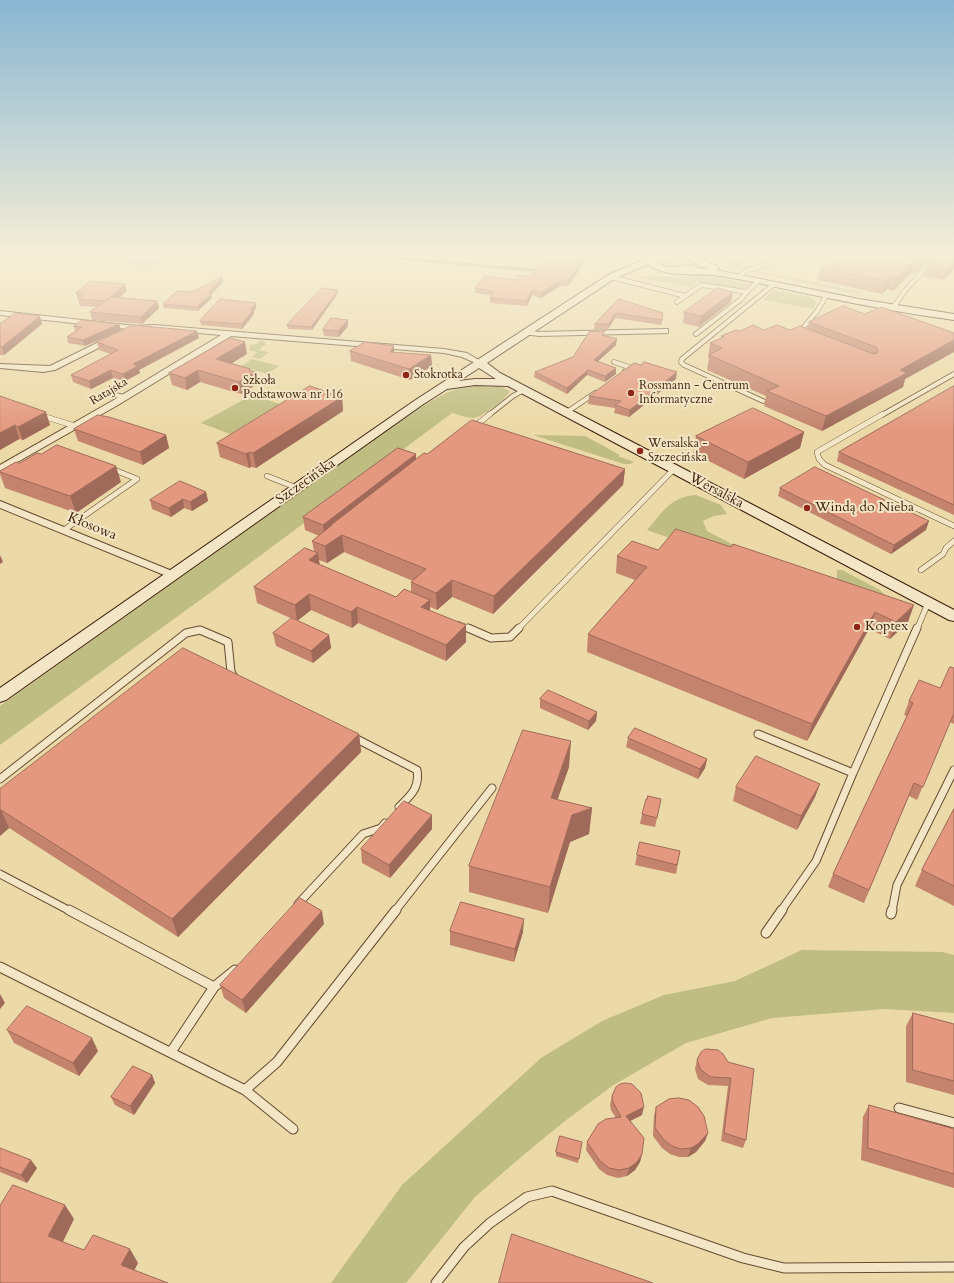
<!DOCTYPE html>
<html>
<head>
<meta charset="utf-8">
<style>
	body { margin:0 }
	canvas { display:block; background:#ebd9a7 }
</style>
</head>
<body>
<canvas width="954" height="1283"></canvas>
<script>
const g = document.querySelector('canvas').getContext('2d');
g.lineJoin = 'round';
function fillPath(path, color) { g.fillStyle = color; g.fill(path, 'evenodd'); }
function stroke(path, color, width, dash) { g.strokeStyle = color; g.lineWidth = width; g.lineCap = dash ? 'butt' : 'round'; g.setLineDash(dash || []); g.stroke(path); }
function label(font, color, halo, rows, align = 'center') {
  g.font = font + ' Cardo,serif'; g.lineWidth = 4; g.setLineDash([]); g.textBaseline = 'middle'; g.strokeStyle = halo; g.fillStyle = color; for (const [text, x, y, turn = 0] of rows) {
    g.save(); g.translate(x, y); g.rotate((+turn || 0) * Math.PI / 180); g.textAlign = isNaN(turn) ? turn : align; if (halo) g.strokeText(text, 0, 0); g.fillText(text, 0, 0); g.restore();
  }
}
fillPath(new Path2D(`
	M 706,253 L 728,253 L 749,258 L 739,265 L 746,267 C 730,273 719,259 706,253 Z
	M 672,255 L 688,259 L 688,262 C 683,269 664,269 658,262 L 660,259 Z
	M 757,271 L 862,292 L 858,294 L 752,272 Z
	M 705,275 L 749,284 L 749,286 L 743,289 L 696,282 L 691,287 L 630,276 L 679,277 Z
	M 774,290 L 813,298 L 816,303 L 814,309 L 763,300 Z
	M 259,341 L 265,342 L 265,346 L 261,346 L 261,349 L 257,350 L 269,352 L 260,359 L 252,357 L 258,352 L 249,350 L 250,345 L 257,344 Z
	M 252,359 L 279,366 L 267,374 L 241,366 Z
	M 477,385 L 500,386 L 510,391 C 505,400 483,417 473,418 C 466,418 458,414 452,413 L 218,587 L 0,745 L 0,706 L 417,409 C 438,398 452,387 477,385 Z
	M 252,395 L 280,404 L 230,434 L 201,423 Z
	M 533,435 L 585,436 L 620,455 L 618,456 L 634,462 L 630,464 L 624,464 Z
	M 696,495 L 721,505 L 727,514 L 714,516 L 703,521 L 707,531 L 806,583 L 828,585 L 837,578 L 837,570 L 842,570 L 880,590 L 887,597 L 864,606 L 647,530 C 663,512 670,497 696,495 Z
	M 802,950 L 943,952 L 954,955 L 954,1013 L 885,1009 L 772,1018 L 686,1043 L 612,1086 L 565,1121 L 521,1157 L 475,1197 L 406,1283 L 331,1283 L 402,1185 L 541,1058 L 602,1021 L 664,995 L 735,981 Z`), '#bfbd82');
const water = new Path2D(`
	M 139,255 L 163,257 L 167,260 C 156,268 133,265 121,260 L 121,257 Z`);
fillPath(water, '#9cb8b2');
stroke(water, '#757a6f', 1);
stroke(new Path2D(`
	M 342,253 L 541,271`), '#757a6f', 3);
const laneFar3 = new Path2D(`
	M 611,277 L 685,296
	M 738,277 L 745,271 L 781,260
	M 677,302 L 701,285 L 747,292 L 758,281
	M 893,308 L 904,292 L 939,253
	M 799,333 L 818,310 L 826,296
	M 696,334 L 740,300 L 747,292
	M 614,362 L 629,367 L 625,371
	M 107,393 L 124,397
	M 763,401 L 684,365 L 681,362 L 682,359 L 773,285
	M 567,412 L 595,393
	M 489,415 L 513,396 L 524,390
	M 882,415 L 954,374`);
const laneFar2 = new Path2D(`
	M 883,414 L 817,452 L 819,459 L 825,465 L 954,526
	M 46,417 L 75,426
	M 474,427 L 490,414
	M 267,476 L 297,488
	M 64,530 L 137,479 L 112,469
	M 921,570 L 943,554 L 946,548 L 954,541
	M 458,624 L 470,629
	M 518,629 L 674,469
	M 917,629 L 928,603`);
const laneFar1 = new Path2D(`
	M 468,628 L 491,638 L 510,637 L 519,628
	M 758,734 L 853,773 L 917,628
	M 353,737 L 417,770 C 420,788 411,795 399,807
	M 0,779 L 186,633 L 200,630 L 228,642 L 231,672 L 234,677
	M 0,874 L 70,911
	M 298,904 L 363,834 L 381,828 L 385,823
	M 395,911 L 492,788
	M 781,911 L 816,861 L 853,773
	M 892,911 L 897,885 L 954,770`);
const lane = new Path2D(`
	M 69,910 L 214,987
	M 891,914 L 892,910
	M 766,933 L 782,910
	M 0,967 L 245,1090 L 293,1129
	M 171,1052 L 214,987 L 235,970
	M 245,1090 L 277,1062 L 396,910
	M 899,1108 L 954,1123
	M 436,1283 L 464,1247 L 490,1223 L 527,1197 L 552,1191 L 743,1258 L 784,1268 L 954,1267`);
const street = new Path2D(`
	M 611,253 L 625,253 L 651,257 L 654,259 L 651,261 L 614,255 Z
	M 0,311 L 136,326 L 154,325 L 444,349 L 467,353 L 484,363 L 480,365 L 462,357 L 444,353 L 231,336 L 118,405 L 0,472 L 0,465 L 112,401 L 221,335 L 154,329 L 136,330 L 0,315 Z
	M 665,329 L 668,329 L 668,333 L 539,336 L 523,334 L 522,332 L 526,330 L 539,332 Z
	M 109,337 L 115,337 L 116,339 L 55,370 L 43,372 L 0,368 L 0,364 L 50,366 Z
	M 0,501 L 177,573 L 179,575 L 173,578 L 169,577 L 0,508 Z`);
const secondary = new Path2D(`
	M 652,253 L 685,253 L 717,266 L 719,268 L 716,270 L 859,299 L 954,314 L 954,320 C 910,314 866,306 823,297 C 786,290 750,280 713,275 C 693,273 664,278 648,264 L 614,279 L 487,363 L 500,373 L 954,610 L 954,621 L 949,620 L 508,386 L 475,385 L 447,389 L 422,405 L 6,700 L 0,702 L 0,688 L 414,401 L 608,275 L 643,260 ZM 670,255 L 681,257 L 708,269 L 697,268 L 692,265 L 670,267 L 663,266 L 656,261 L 658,257 ZM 479,368 L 496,379 L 475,379 L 459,381 Z`);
stroke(laneFar3, '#674b31', 5.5);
stroke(laneFar2, '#674b31', 6);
stroke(laneFar1, '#674b31', 9);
stroke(lane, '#674b31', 11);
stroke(street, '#674b31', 2);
stroke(secondary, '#3b1c0a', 2);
stroke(laneFar3, '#f2e6c6', 4);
stroke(laneFar2, '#f2e6c6', 5);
stroke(laneFar1, '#f2e6c6', 7);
stroke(lane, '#f2e6c6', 9);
fillPath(street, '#f2e6c6');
fillPath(secondary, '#f2e6c6');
fillPath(new Path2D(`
	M 431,253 L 452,253 L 448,257 L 431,255 Z
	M 599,253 L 595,260 L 586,259 L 586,260 L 568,286 L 560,286 L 541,298 L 532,295 L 527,306 L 490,303 L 490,298 L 491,295 L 475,293 L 475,288 L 531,276 L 581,255 Z
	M 796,253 L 935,253 L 915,274 L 911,273 L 893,291 L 887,289 L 882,294 L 818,280 L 820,268 L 829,260 Z
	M 954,253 L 944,280 L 923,276 L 927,263 Z
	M 223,282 L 211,295 L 212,298 L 198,311 L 164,308 L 163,304 L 191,292 Z
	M 338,290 L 338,293 L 312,330 L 288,329 L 287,325 Z
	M 127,291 L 119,298 L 157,301 L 159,308 L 142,324 L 92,320 L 90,312 L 97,307 L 80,306 L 76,293 Z
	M 619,299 L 663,318 L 661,325 L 615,318 L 608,329 L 594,329 L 595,324 Z
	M 731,302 L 699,327 L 683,323 L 684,312 Z
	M 256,308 L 254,311 L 254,314 L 242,329 L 201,325 L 200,321 Z
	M 865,314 L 954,333 L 954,352 L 905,379 L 903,387 L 822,431 L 764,406 L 766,396 L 707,370 L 709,358 L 708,358 L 710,343 L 721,339 L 721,336 L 764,330 L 790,330 L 808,329 L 809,322 Z
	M 348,320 L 348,326 L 339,337 L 324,336 L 323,330 Z
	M 0,324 L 42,324 L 4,355 L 0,355 Z
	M 119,324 L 121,330 L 85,346 L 68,343 L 67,337 L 75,331 L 74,326 Z
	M 197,331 L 199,338 L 139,370 L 140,373 L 125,381 L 113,378 L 91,389 L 73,382 L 71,375 L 111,354 L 99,350 L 97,342 Z
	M 604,336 L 616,345 L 598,361 L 616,374 L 605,382 L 587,375 L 567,394 L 534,377 L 535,372 L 573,357 Z
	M 350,351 L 394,352 L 431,355 L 432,366 L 410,380 L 351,361 Z
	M 247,354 L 231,363 L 250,369 L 251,371 L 255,372 L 257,384 L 241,394 L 200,382 L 187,390 L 172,385 L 169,373 Z
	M 676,379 L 629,417 L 614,413 L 615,408 L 588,404 L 589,396 Z
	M 954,386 L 954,515 L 837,461 L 839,452 Z
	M 0,396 L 50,425 L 23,440 L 19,439 L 0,450 Z
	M 342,397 L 343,411 L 256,468 L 251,467 L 249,468 L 220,457 L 217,443 Z
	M 74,429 L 166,435 L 169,448 L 143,465 L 78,441 Z
	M 804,432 L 800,448 L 744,479 L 693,453 L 696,436 Z
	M 416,454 L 416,460 L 427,454 L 625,469 L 623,485 L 493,614 L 452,597 L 437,610 L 430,607 L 430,611 L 466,642 L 446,661 L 358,623 L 352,628 L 311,610 L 297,621 L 329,635 L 331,648 L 313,663 L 276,646 L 273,633 L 297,621 L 257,603 L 254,587 L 314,551 L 312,541 L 319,536 L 305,530 L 303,517 ZM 344,552 L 413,581 L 411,582 L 411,592 L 396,597 L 320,565 L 319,560 L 327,563 Z
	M 20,463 L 121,482 L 76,513 L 5,488 L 0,474 L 0,471 Z
	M 780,488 L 926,530 L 891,554 L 778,496 Z
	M 206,492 L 208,501 L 192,511 L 184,508 L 171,517 L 152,509 L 150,500 Z
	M 676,529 L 908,622 L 890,639 L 869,629 L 807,741 L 587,652 L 588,634 L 635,580 L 616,573 L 617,556 L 658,550 Z
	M 954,668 L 954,724 L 950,722 L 917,800 L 909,796 L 864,903 L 828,887 L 833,874 L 907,716 L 904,715 L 909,701 L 940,688 Z
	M 540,699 L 597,712 L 596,721 L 588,730 L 540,708 Z
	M 359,734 L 361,752 L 178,937 L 9,828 L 0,836 L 0,789 Z
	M 628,738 L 707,759 L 705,768 L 698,779 L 626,747 Z
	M 569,767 L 557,800 L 592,808 L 589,834 L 570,842 L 548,913 L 469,892 L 469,866 Z
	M 820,784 L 815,797 L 797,830 L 733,801 L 736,787 Z
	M 661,799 L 655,827 L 640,824 L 642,814 Z
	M 954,809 L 954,906 L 915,886 L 922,870 Z
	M 432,815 L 432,829 L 390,878 L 362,863 L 361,849 Z
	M 680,851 L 676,874 L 635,865 L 637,855 Z
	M 324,924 L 246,1013 L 224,998 L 220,985 Z
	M 450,931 L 523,932 L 514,962 L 450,945 Z
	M 913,1013 L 954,1024 L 954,1095 L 906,1082 L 906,1026 Z
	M 7,1030 L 98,1051 L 79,1076 L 14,1043 Z
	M 697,1060 L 728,1062 L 746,1140 L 743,1148 L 721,1141 L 728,1086 L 708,1085 L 698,1079 L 695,1069 Z
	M 152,1075 L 155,1083 L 134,1115 L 115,1105 L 111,1097 Z
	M 612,1096 L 642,1115 L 630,1121 L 642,1154 L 640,1162 L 635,1170 L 627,1176 L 618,1178 L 607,1175 L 599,1169 L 586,1150 L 587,1142 L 616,1118 L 611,1110 L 610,1105 Z
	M 869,1105 L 954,1129 L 954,1188 L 861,1160 L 863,1117 Z
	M 656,1107 L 708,1133 L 705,1141 L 696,1152 L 688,1157 L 679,1157 L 670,1154 L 662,1148 L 653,1136 L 654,1116 Z
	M 582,1142 L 578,1163 L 556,1156 L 556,1152 Z
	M 0,1148 L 37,1168 L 27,1183 L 0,1172 Z`), '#c3836d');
fillPath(new Path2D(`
	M 449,253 L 452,253 L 448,257 L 448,254 Z
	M 597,253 L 599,253 L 595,260 L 595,256 Z
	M 927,253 L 935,253 L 915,274 L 919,262 Z
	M 586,255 L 586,260 L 568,286 L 568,281 Z
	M 914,261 L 911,273 L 893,291 L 896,278 Z
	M 954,261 L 954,269 L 944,280 L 947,268 Z
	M 222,277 L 223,282 L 211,295 L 212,298 L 198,311 L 197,307 L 208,293 Z
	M 891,277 L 887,289 L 882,294 L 886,281 Z
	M 560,281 L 560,286 L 541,298 L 541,293 Z
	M 125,284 L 127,291 L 107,308 L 106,301 Z
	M 338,290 L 338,293 L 312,330 L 311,327 Z
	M 532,290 L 532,295 L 527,306 L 527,301 Z
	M 733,292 L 731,302 L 699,327 L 701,316 Z
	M 157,301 L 159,308 L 142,324 L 141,317 Z
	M 256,303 L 256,308 L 254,311 L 254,314 L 242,329 L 242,324 L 250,310 Z
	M 615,313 L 615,318 L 608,329 L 609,324 Z
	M 40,316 L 42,324 L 4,355 L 2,347 Z
	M 348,320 L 348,326 L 339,337 L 338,331 Z
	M 119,324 L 121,330 L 85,346 L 83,340 Z
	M 197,331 L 199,338 L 139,370 L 140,373 L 125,381 L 123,374 L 133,364 Z
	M 617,339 L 616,345 L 594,365 L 594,360 Z
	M 954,340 L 954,352 L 905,379 L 903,387 L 822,431 L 826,416 L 900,370 Z
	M 245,342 L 247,354 L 219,371 L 216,359 Z
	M 394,346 L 394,356 L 390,352 Z
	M 431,355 L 432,366 L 410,380 L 409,369 Z
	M 616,368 L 616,374 L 605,382 L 605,376 Z
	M 250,369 L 251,374 L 255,372 L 257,384 L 241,394 L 239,382 L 249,370 Z
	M 111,370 L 113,378 L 91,389 L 89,381 Z
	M 198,370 L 200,382 L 187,390 L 185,378 Z
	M 588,370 L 587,375 L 567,394 L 567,388 Z
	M 677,372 L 676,379 L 629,417 L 630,410 Z
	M 342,397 L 343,411 L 256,468 L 253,453 Z
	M 46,412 L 50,425 L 23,440 L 18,427 Z
	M 15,425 L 19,439 L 0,450 L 0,433 Z
	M 804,432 L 800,448 L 744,479 L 748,462 Z
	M 166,435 L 169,448 L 143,465 L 140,452 Z
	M 249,452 L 251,467 L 249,468 L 246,454 Z
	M 416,454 L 416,466 L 332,525 L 331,525 L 332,532 L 324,538 L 323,525 Z
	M 116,466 L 121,482 L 76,513 L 70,496 Z
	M 625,469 L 623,485 L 493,614 L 494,596 Z
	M 206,492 L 208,501 L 192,511 L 190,502 Z
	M 183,499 L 184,508 L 171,517 L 169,508 Z
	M 929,521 L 926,530 L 891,554 L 894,545 Z
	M 342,535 L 344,552 L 327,563 L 325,546 Z
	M 318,553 L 320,569 L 309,560 Z
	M 0,555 L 3,562 L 0,564 Z
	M 452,580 L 452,597 L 437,610 L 436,593 Z
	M 309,594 L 311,610 L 297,621 L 295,605 Z
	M 430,600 L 430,616 L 421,607 Z
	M 914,605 L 908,622 L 890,639 L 896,622 Z
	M 357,607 L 358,623 L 352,628 L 351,612 Z
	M 875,612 L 869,629 L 807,741 L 812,724 Z
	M 466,625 L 466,642 L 446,661 L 446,645 Z
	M 329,635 L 331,648 L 313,663 L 311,651 Z
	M 597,712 L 596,721 L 588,730 L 589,721 Z
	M 359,734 L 361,752 L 178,937 L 172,919 Z
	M 571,741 L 569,767 L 549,824 L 551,798 Z
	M 707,759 L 705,768 L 698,779 L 700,769 Z
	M 820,784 L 815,797 L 797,830 L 801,816 Z
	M 592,808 L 589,834 L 570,842 L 548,913 L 550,887 L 572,815 Z
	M 1,810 L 9,828 L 0,836 L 0,811 Z
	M 432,815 L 432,829 L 390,878 L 389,865 Z
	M 322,911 L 324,924 L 246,1013 L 242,1000 Z
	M 524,919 L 523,932 L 514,962 L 515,949 Z
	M 0,994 L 5,1003 L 0,1009 Z
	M 92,1038 L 98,1051 L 79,1076 L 73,1063 Z
	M 152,1075 L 155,1083 L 134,1115 L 130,1106 Z
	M 644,1107 L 642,1115 L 624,1124 L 626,1116 Z
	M 708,1133 L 705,1141 L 696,1152 L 688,1157 L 691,1148 Z
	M 642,1154 L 640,1162 L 635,1170 L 627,1176 L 629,1168 Z
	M 31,1160 L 37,1168 L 27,1183 L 21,1175 Z
	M 65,1205 L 74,1219 L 59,1250 L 48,1236 Z
	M 130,1249 L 138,1263 L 130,1279 L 121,1265 Z`), '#9f6a59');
const building = new Path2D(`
	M 546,253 L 564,253 L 586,255 L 568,281 L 560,281 L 541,293 L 532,290 L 527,301 L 490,298 L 494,291 L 475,288 L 485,276 L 516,280 L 518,275 L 531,276 L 538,267 Z
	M 582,253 L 597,253 L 595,256 L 581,255 Z
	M 837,253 L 927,253 L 919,262 L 914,261 L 896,278 L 891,277 L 886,281 L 820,268 Z
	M 936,253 L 954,253 L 954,261 L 947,268 L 927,263 Z
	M 222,277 L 208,293 L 211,294 L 197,307 L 163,304 L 177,291 L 191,292 Z
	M 90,281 L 125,284 L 106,301 L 78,299 L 84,294 L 76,293 Z
	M 322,288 L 338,290 L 311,327 L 287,325 Z
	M 718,288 L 733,292 L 701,316 L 684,312 Z
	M 111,297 L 157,301 L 141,317 L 90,312 Z
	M 220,299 L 256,303 L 250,310 L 253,310 L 242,324 L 200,321 Z
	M 619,299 L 663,313 L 662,320 L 615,313 L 609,324 L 595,324 Z
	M 843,306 L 865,314 L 881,307 L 954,333 L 954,340 L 900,370 L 907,373 L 826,416 L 767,391 L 779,386 L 709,355 L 722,348 L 710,343 L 724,337 L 721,336 L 736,330 L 740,331 L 753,325 L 764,330 L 777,325 L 790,330 L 800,326 L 874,354 L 877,353 L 878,350 L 876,347 L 809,322 Z
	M 16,313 L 40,316 L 2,347 L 0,347 L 0,324 Z
	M 331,318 L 348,320 L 338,331 L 323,330 Z
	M 82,320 L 119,324 L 83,340 L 67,337 L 82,327 L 74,326 Z
	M 133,325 L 197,331 L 133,364 L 138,366 L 123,374 L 111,370 L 89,381 L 71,375 L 118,350 L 97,342 Z
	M 590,331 L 605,331 L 602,335 L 617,339 L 594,360 L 616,368 L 605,376 L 588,370 L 567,388 L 535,372 L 573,357 Z
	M 230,338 L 245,342 L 216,359 L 250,369 L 249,370 L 255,372 L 239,382 L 198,370 L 185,378 L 169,373 Z
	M 365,342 L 394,346 L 390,352 L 431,355 L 409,369 L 350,351 Z
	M 644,362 L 677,372 L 630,410 L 615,405 L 621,401 L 589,396 L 634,363 L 641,365 Z
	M 310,386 L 342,397 L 253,453 L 249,452 L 246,454 L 217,443 Z
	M 954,386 L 954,505 L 839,452 Z
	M 0,396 L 46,412 L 18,427 L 15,425 L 0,433 Z
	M 753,408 L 804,432 L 748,462 L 696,436 Z
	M 98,415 L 109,417 L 166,435 L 140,452 L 74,429 Z
	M 472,420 L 625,469 L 494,596 L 452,580 L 436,593 L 411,582 L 426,569 L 342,535 L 325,546 L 312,541 L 332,525 L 331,525 L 424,453 L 427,454 Z
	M 57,445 L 116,466 L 70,496 L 0,472 L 0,471 L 16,462 L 20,463 L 37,453 L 41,454 Z
	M 398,448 L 416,454 L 323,525 L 303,517 Z
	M 815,467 L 929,521 L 894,545 L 780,488 Z
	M 180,481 L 206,492 L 190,502 L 183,499 L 169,508 L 150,500 Z
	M 676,529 L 731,547 L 733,544 L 914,605 L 896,622 L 875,612 L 812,724 L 588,634 L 647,567 L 617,556 L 632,541 L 658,550 Z
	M 305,548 L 318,553 L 309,560 L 396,597 L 404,589 L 430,600 L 421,607 L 466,625 L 446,645 L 357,607 L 351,612 L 309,594 L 295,605 L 254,587 Z
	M 292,618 L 329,635 L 311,651 L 273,633 Z
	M 183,648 L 359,734 L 172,919 L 1,810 L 0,811 L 0,789 Z
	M 950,667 L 954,668 L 954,713 L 923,787 L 914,783 L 869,890 L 833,874 L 913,703 L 909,701 L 919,680 L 940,688 Z
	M 548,690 L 597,712 L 589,721 L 540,699 Z
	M 635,728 L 707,759 L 700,769 L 628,738 Z
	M 523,730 L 571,741 L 551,798 L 592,808 L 572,815 L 550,887 L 469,866 Z
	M 756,756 L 820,784 L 801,816 L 736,787 Z
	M 648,796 L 661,799 L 657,818 L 642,814 L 646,799 L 647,799 Z
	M 404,801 L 432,815 L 389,865 L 361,849 Z
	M 954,809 L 954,886 L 922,870 Z
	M 640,842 L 680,851 L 677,865 L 637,855 Z
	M 300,898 L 322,911 L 242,1000 L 220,985 Z
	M 461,902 L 524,919 L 515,949 L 450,931 Z
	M 27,1006 L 92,1038 L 73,1063 L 7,1030 Z
	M 913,1013 L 954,1024 L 954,1081 L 913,1070 Z
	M 706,1049 L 718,1050 L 723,1054 L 728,1062 L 754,1069 L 746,1140 L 724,1133 L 731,1078 L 711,1077 L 701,1070 L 697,1060 L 701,1052 Z
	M 133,1066 L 152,1075 L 130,1106 L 111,1097 Z
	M 626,1083 L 632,1084 L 641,1093 L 644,1107 L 626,1116 L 644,1138 L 642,1154 L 637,1162 L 629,1168 L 619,1170 L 609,1168 L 600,1161 L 587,1142 L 598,1124 L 606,1119 L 621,1117 L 613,1102 L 612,1096 L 616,1087 L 620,1084 Z
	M 679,1098 L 689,1100 L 698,1107 L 704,1116 L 708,1133 L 698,1144 L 691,1148 L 681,1149 L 672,1146 L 664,1140 L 655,1128 L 656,1107 L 669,1099 Z
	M 869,1105 L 954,1129 L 954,1174 L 868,1148 Z
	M 560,1136 L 582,1142 L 579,1159 L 556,1152 Z
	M 0,1148 L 31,1160 L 21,1175 L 0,1167 Z
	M 13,1185 L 65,1205 L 48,1236 L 84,1250 L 93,1235 L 130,1249 L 121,1265 L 168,1283 L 2,1283 L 0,1282 L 0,1206 Z
	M 512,1234 L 653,1283 L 499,1283 Z`);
fillPath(building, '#e3987f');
stroke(building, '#9f6a59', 1);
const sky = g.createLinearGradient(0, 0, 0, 432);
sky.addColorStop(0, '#89b6d2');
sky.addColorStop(0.59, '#f6eed7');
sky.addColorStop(1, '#f6eed700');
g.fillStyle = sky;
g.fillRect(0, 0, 954, 432);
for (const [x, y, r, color] of [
	[406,375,4,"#8f2418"],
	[235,388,4,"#8f2418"],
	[631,393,4,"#8f2418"],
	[640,451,4,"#8f2418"],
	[807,508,4,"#8f2418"],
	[857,627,4,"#8f2418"]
]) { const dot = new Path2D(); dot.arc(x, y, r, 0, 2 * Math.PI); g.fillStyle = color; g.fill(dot); stroke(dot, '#f2e6c6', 1.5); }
label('12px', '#3b1c0a', '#f2e6c6', [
	["Stokrotka",414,375],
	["Szkoła",243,381],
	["Podstawowa nr 116",243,395],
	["Rossmann - Centrum",639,386],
	["Informatyczne",639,400],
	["Wersalska -",648,444],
	["Szczecińska",648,458]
], 'left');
label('12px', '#3b1c0a', '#f2e6c6', [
	["Ratajska",109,392,-31]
]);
label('14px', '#3b1c0a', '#f2e6c6', [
	["Szczecińska",306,482,-35],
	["Wersalska",716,491,28],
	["Kłosowa",92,527,22]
]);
label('14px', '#3b1c0a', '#f2e6c6', [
	["Windą do Nieba",815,508],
	["Koptex",865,627]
], 'left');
</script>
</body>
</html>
